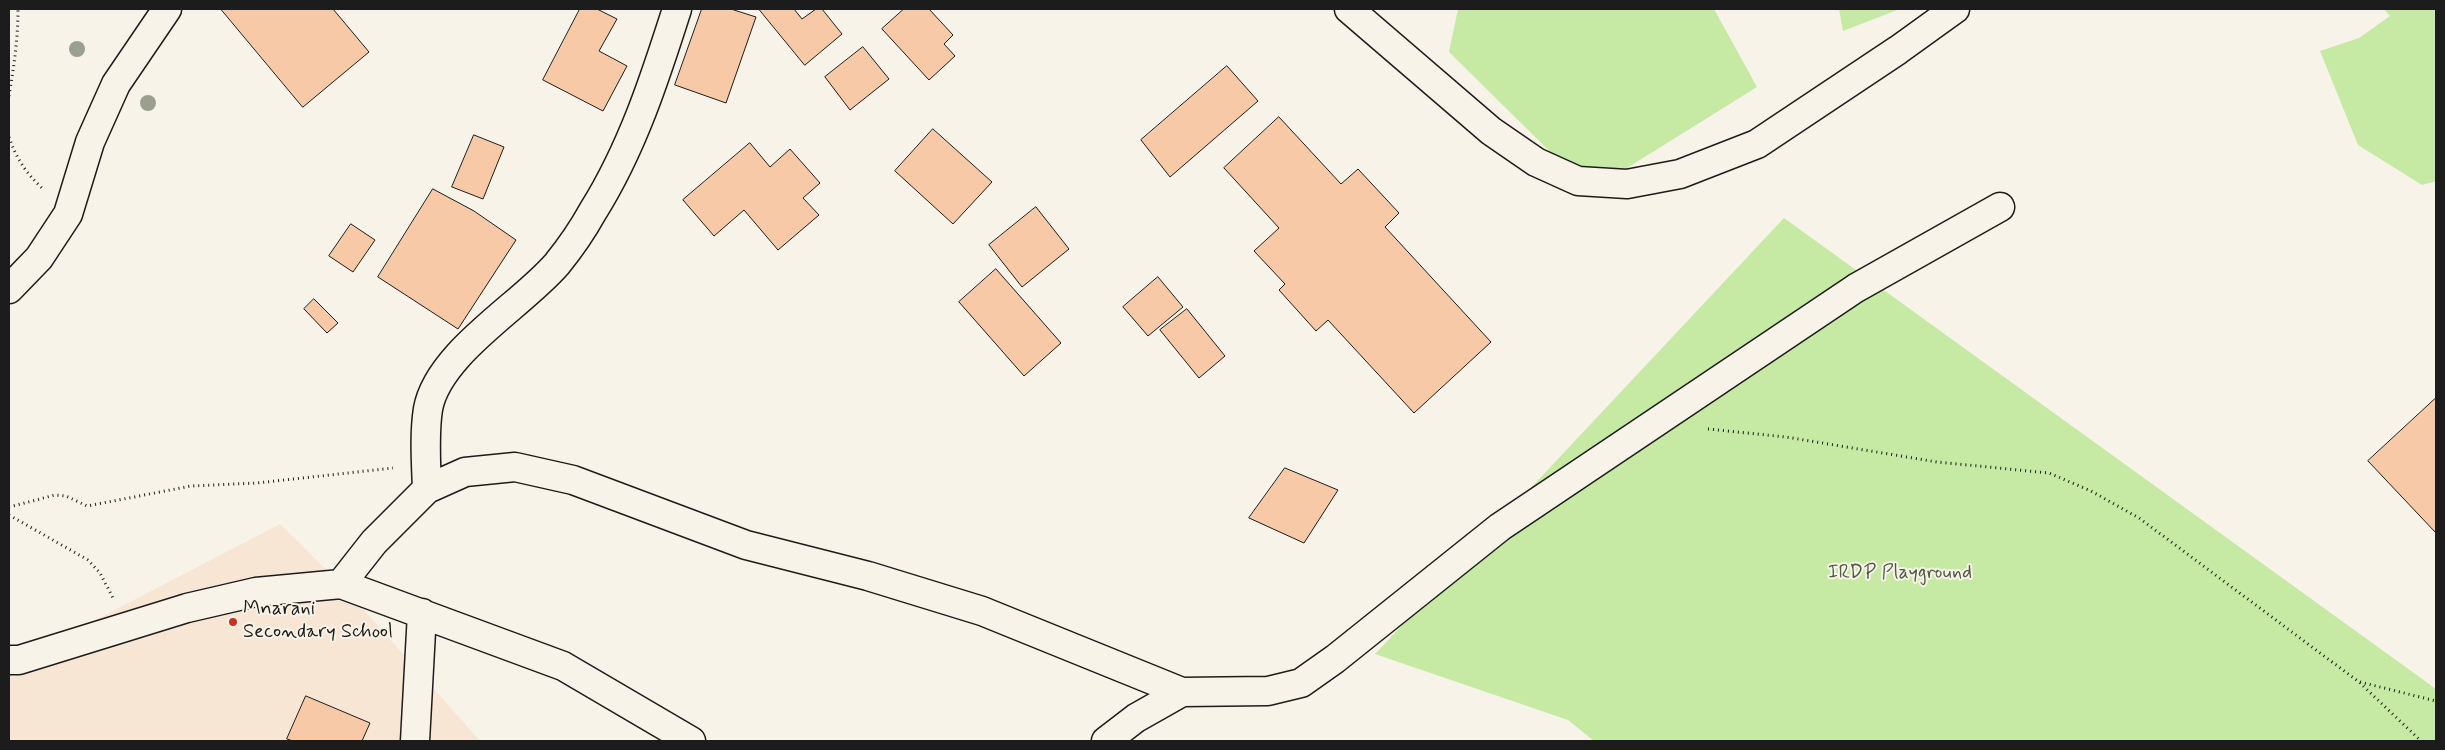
<!DOCTYPE html>
<html>
<head>
<meta charset="utf-8">
<style>
	body { margin:0 }
	#map { position:relative; width:2445px; height:750px; overflow:hidden; background:#f7f3e8; font-family:Mynerve,sans-serif }
	canvas { display:block }
	.frame { position:absolute; inset:0; border:10px solid #1c1c1c; pointer-events:none }
</style>
</head>
<body>
<div id="map">
<canvas width="2445" height="750"></canvas>
<div class="frame"></div>
</div>
<script>
const g = document.querySelector('canvas').getContext('2d');
g.lineJoin = 'round';
function fillPath(path, color) { g.fillStyle = color; g.fill(path, 'evenodd'); }
function stroke(path, color, width, dash) { g.strokeStyle = color; g.lineWidth = width; g.lineCap = dash ? 'butt' : 'round'; g.setLineDash(dash || []); g.stroke(path); }
function label(font, color, halo, rows, align = 'center') {
  g.font = font + ' Mynerve,sans-serif'; g.lineWidth = 4; g.setLineDash([]); g.textBaseline = 'middle'; g.strokeStyle = halo; g.fillStyle = color; for (const [text, x, y, turn = 0] of rows) {
    g.save(); g.translate(x, y); g.rotate((+turn || 0) * Math.PI / 180); g.textAlign = isNaN(turn) ? turn : align; if (halo) g.strokeText(text, 0, 0); g.fillText(text, 0, 0); g.restore();
  }
}
fillPath(new Path2D(`
	M 280,524 L 341,584 L 480,741 L 9,741 L 9,665 Z`), '#f7e6d4');
fillPath(new Path2D(`
	M 1458,9 L 1714,9 L 1757,87 L 1590,191 L 1449,52 Z
	M 1839,9 L 1900,9 L 1843,31 Z
	M 2384,9 L 2436,9 L 2436,181 L 2422,185 L 2358,145 L 2320,51 L 2359,38 L 2390,16 Z
	M 1784,218 L 2436,689 L 2436,741 L 1594,741 L 1568,720 L 1375,654 Z`), '#c6eaa4');
const building = new Path2D(`
	M 221,9 L 333,9 L 369,52 L 303,107 Z
	M 580,9 L 597,9 L 617,19 L 599,51 L 627,66 L 603,111 L 543,80 Z
	M 702,9 L 731,9 L 756,17 L 726,103 L 675,85 Z
	M 759,9 L 794,9 L 802,19 L 816,9 L 822,9 L 842,34 L 805,65 Z
	M 904,9 L 929,9 L 953,35 L 944,44 L 955,56 L 929,80 L 882,29 Z
	M 863,47 L 889,79 L 850,110 L 825,77 Z
	M 1227,66 L 1258,101 L 1170,177 L 1141,140 Z
	M 1279,117 L 1341,184 L 1358,169 L 1399,213 L 1385,227 L 1491,342 L 1414,413 L 1328,320 L 1316,331 L 1279,290 L 1285,284 L 1254,251 L 1279,228 L 1224,168 Z
	M 933,129 L 992,182 L 953,224 L 895,171 Z
	M 474,135 L 504,147 L 483,199 L 452,187 Z
	M 750,143 L 770,167 L 790,149 L 820,183 L 803,198 L 819,215 L 778,250 L 744,210 L 714,236 L 683,200 Z
	M 433,189 L 474,211 L 516,240 L 458,329 L 378,277 Z
	M 1036,207 L 1069,249 L 1022,287 L 989,245 Z
	M 351,224 L 375,240 L 353,272 L 329,256 Z
	M 996,269 L 1061,343 L 1024,376 L 959,302 Z
	M 1158,277 L 1183,307 L 1148,336 L 1123,307 Z
	M 314,299 L 338,323 L 327,333 L 304,309 Z
	M 1187,309 L 1225,356 L 1199,378 L 1160,330 Z
	M 2436,398 L 2436,533 L 2368,461 Z
	M 1285,468 L 1338,490 L 1304,543 L 1249,518 Z
	M 306,696 L 370,723 L 362,741 L 293,741 L 287,739 Z`);
fillPath(building, '#f7c9a6');
stroke(building, '#1c1c1c', 1);
const minor = new Path2D(`
	M 1349,9 L 1491,131 L 1536,162 L 1578,181 L 1627,184 L 1680,174 L 1757,144 L 1898,50 L 1955,9
	M 9,289 L 39,258 L 68,214 L 90,142 L 116,84 L 167,9
	M 427,489 C 426,463 424,434 428,409 C 438,353 521,306 557,264 C 570,248 583,229 593,211 C 632,149 655,78 677,9
	M 341,584 L 374,542 L 427,489 L 465,472 L 515,467 L 573,480 L 746,545 L 868,576 L 982,611 L 1182,692
	M 9,660 L 19,660 L 187,608 L 256,592 L 341,584 L 563,666 L 691,741
	M 415,741 L 422,613
	M 1106,741 L 1136,718 L 1182,692 L 1268,691 L 1301,683 L 1335,659 L 1500,527 L 1856,288 L 2000,207`);
stroke(minor, '#1c1c1c', 31);
stroke(new Path2D(`
	M 9,96 C 14,66 18,39 18,9
	M 9,137 C 16,158 26,173 42,188
	M 1708,429 L 1786,437 L 1937,462 L 2049,473 L 2091,491 L 2139,518 L 2359,682 L 2421,741
	M 9,507 L 55,495 L 66,496 L 87,506 L 191,486 L 257,483 L 393,468
	M 9,515 L 88,560 L 100,573 L 113,598
	M 2360,682 L 2436,701`), '#1c1c1c', 3, [1, 4]);
stroke(minor, '#f7f3e8', 28);
g.fillStyle = '#9b9f8e';
for (const [x, y] of [
	[77,49],
	[148,103]
]) { g.beginPath(); g.arc(x, y, 8, 0, 2 * Math.PI); g.fill(); }
for (const [x, y, r, color] of [
	[233,622,5,"#c8321e"]
]) { const dot = new Path2D(); dot.arc(x, y, r, 0, 2 * Math.PI); g.fillStyle = color; g.fill(dot); stroke(dot, '#f7f3e8', 2); }
label('20px', '#4f5a45', '#f7f3e8', [
	["IRDP Playground",1900,574]
]);
label('20px', '#1c1c1c', '#f7f3e8', [
	["Mnarani",243,610],
	["Secondary School",243,633]
], 'left');
</script>
</body>
</html>
